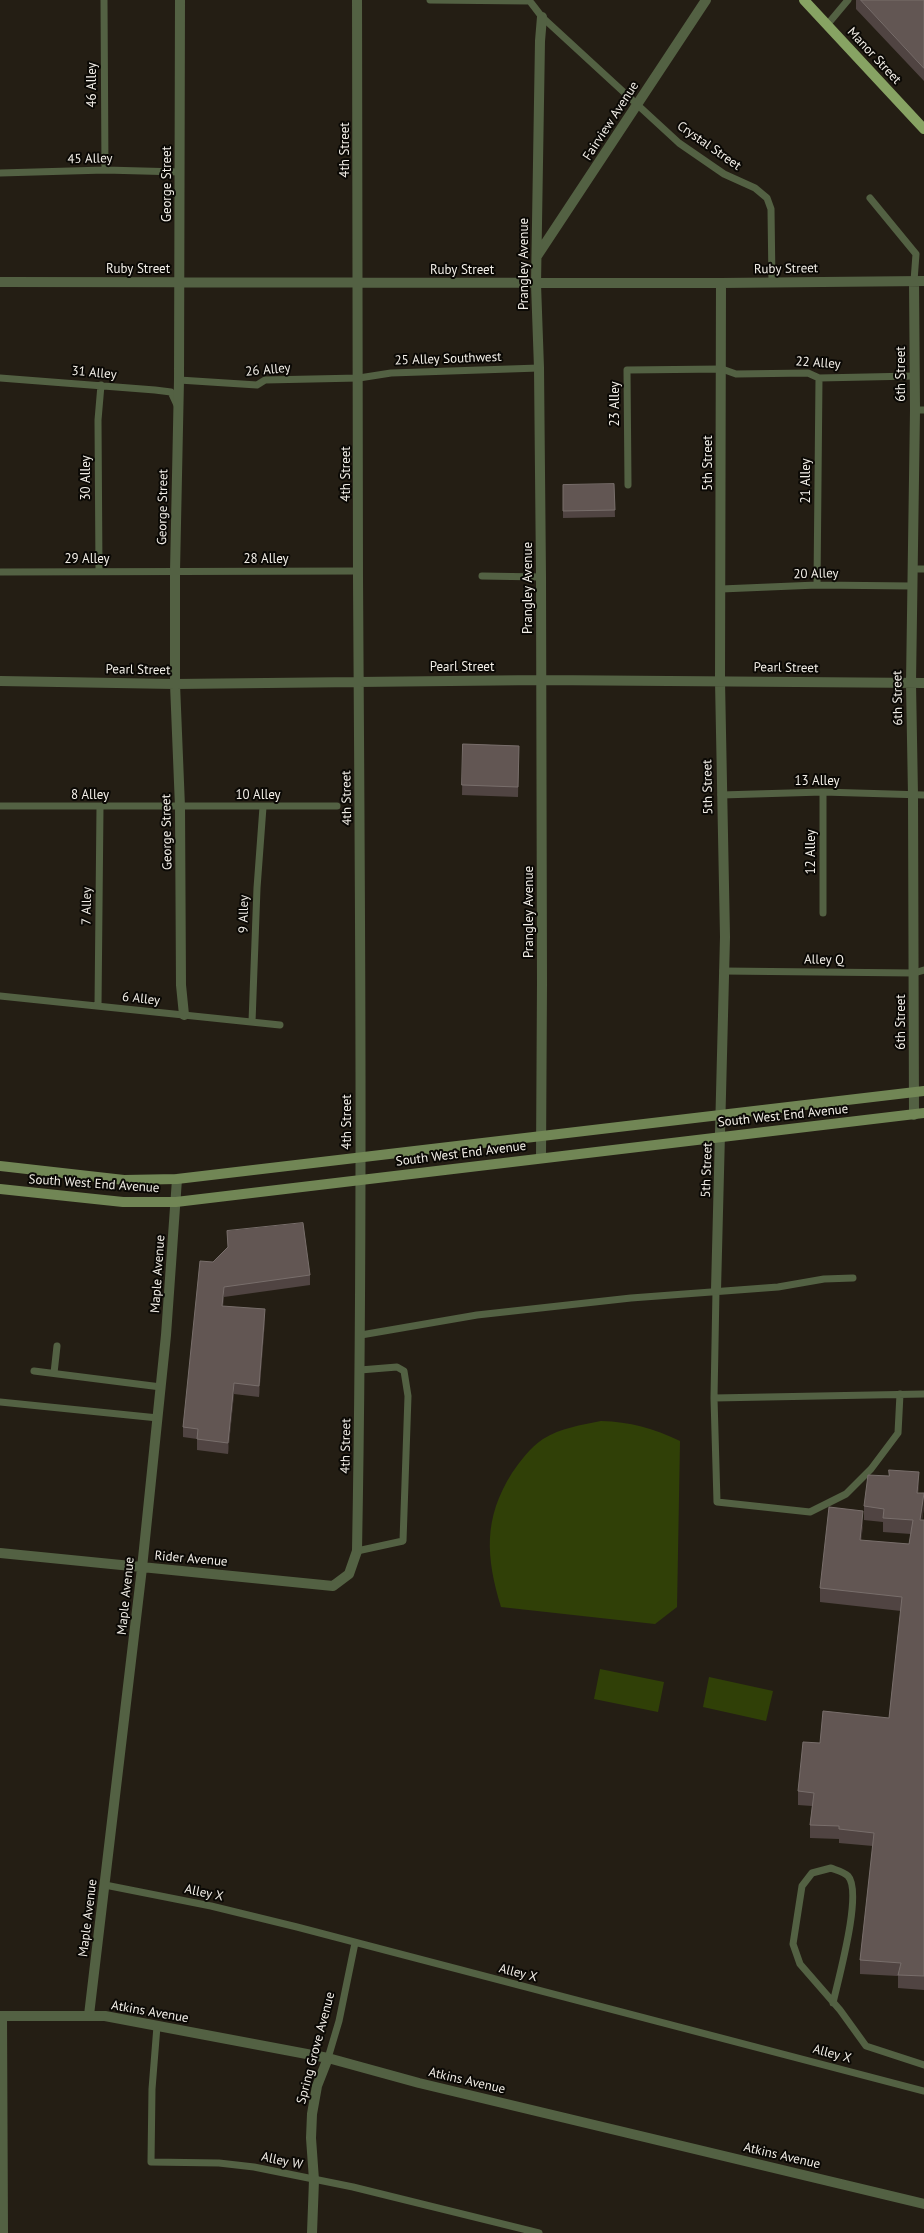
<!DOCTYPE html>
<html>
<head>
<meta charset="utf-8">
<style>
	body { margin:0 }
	canvas { display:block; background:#241e14 }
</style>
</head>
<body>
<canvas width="924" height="2233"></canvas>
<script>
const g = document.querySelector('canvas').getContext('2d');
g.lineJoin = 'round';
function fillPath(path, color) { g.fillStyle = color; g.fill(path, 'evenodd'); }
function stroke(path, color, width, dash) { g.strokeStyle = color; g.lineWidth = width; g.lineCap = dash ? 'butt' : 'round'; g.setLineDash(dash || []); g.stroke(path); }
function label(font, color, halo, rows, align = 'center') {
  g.font = font + ' "PT Sans",sans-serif'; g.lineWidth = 4; g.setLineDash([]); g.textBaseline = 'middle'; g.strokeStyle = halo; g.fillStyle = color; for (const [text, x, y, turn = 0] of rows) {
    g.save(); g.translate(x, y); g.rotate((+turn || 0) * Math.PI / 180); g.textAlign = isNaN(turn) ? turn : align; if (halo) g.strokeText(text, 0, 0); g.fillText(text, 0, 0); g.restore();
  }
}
fillPath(new Path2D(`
	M 601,1421 C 630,1422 653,1428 680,1441 L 677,1607 L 655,1624 L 501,1607 C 486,1557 483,1519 512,1473 C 521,1460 530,1448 543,1439 C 561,1428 581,1425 601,1421 Z
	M 600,1669 L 664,1682 L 658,1712 L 594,1699 Z
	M 709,1677 L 773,1691 L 766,1721 L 703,1707 Z`), '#304007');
stroke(new Path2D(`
	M 104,0 L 105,170
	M 430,0 L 530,1
	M 529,0 L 542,17 L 679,143 L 724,174 L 755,188 L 767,198 L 771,209 L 772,283
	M 827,25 L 848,0
	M 0,173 L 105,170 L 180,172
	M 870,198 L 916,254 L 914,281
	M 0,378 L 155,390 L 171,392 L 177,405
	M 179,380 L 257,385 L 265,380 L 359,378 L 391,373 L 539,368
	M 915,410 L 924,410
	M 628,485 L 627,370 L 722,369 L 736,374 L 808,373 L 819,378 L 914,376
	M 912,569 L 924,569
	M 99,571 L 98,420 L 101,385
	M 0,572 L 358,571
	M 482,576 L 541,577
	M 817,585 L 819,378
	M 721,589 L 817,585 L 912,586
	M 721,795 L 823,792 L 924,795
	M 0,806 L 337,806
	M 823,913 L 823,792
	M 723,971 L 914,973 L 924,970
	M 0,996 L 280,1025
	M 98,1006 L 100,807
	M 252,1022 L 257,888 L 263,807
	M 716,1290 L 714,1398 L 924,1394
	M 361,1335 L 477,1315 L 631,1298 L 778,1287 L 824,1279 L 853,1278
	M 34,1371 L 161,1387
	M 54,1373 L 57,1346
	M 714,1398 L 717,1502 L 810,1512 L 846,1494 L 871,1469 L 898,1433 L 900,1394
	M 0,1402 L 158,1418
	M 357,1551 L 403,1541 L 408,1396 L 404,1371 L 397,1367 L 360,1370
	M 105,1885 L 211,1906 L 297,1927 L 924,2091
	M 833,2003 C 838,1980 863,1892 848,1876 C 844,1872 836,1870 831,1868 L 812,1873 L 802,1886 L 793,1944 L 800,1964 L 840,2010 L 866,2046 L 924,2065
	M 157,2026 L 152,2089 L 151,2162 L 219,2163 L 254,2167 L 353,2187 L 539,2233
	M 328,2058 L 339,2021 L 355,1943`), '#536143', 7);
stroke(new Path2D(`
	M 180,0 L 179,380 L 175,571 L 175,684 L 180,807 L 181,985 L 184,1015
	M 537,256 L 706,0
	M 914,281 L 915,410 L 911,683 L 913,795 L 914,1115
	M 0,282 L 721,283 L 924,281
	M 0,681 L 175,684 L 541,680 L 924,683
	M 541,1158 L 542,982 L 541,577 L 539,368 L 536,284 L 540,41 L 542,17
	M 716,1290 L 725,937 L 720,681 L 721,283
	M 0,1553 L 333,1586 L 349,1574 L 357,1551 C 363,1226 360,901 358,577 C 357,384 358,192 357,0
	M 89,2015 L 142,1568 L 166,1335 L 177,1179
	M 0,2016 L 105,2016 L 328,2058 L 419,2083 L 924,2204
	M 2,2016 L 3,2233
	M 312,2233 L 314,2180 L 311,2138 L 312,2114 L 317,2086 L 328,2058`), '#536143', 10);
stroke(new Path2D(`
	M 0,1166 L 124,1180 L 177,1179 L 924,1091
	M 0,1189 L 123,1202 L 176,1202 L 924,1113`), '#718655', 10);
stroke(new Path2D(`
	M 804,0 L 924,129`), '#87a363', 10);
fillPath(new Path2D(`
	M 856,0 L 924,0 L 924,81 L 856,9 Z
	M 614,484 L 615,517 L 563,518 L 563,485 Z
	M 463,744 L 519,746 L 518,797 L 462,795 Z
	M 227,1231 L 310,1275 L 310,1285 L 224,1297 L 223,1306 L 265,1320 L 259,1397 L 234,1394 L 228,1454 L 197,1450 L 197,1439 L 183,1437 L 183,1427 L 213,1262 L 228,1247 Z
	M 919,1486 L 918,1493 L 924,1493 L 924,1507 L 922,1520 L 924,1520 L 924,1990 L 898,1988 L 898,1976 L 860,1974 L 860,1960 L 873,1846 L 839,1843 L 839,1839 L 810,1838 L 810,1825 L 812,1806 L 798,1805 L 798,1791 L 820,1743 L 889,1718 L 901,1611 L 820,1602 L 820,1588 L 863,1525 L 861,1541 L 909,1544 L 911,1534 L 883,1532 L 883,1522 L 864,1520 L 864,1506 Z`), '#504442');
fillPath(new Path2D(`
	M 224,1287 L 224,1297 L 222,1316 L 222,1306 Z
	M 265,1309 L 265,1320 L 259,1397 L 259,1386 Z
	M 234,1383 L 234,1394 L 228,1454 L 228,1443 Z
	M 919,1472 L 919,1486 L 917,1507 L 917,1493 Z
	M 924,1493 L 924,1507 L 920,1533 L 920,1520 Z
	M 863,1511 L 863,1525 L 860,1554 L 860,1540 Z`), '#372d28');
const building = new Path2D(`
	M 861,0 L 924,0 L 924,68 Z
	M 614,484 L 615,510 L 563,511 L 563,485 Z
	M 463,744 L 519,746 L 518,787 L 462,785 Z
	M 303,1223 L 310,1275 L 224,1287 L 222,1306 L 265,1309 L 259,1386 L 234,1383 L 228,1443 L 197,1439 L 198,1429 L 183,1427 L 200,1261 L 213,1262 L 228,1247 L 227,1231 Z
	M 889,1470 L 919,1472 L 917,1493 L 924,1493 L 920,1520 L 924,1520 L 924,1976 L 898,1975 L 901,1963 L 860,1960 L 874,1833 L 839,1829 L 839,1826 L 810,1825 L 814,1793 L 798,1791 L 803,1742 L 820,1743 L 823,1711 L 889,1718 L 902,1597 L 820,1588 L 829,1507 L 863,1511 L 860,1540 L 909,1544 L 913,1520 L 883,1518 L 884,1509 L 864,1506 L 868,1475 L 889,1476 Z`);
fillPath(building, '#625653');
stroke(building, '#786e6b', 1);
label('13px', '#f3efe8', '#0b0905', [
	["Manor Street",874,56,47],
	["46 Alley",92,85,-90],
	["Fairview Avenue",611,121,-57],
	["Crystal Street",709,146,35],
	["4th Street",345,150,-90],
	["45 Alley",90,159,-1],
	["George Street",167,184,-90],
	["Prangley Avenue",524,264,-90],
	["Ruby Street",138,269],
	["Ruby Street",786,269,-1],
	["Ruby Street",462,270],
	["25 Alley Southwest",448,359,-2],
	["22 Alley",818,363,4],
	["26 Alley",268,370,-5],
	["31 Alley",94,373,5],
	["6th Street",901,374,-90],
	["23 Alley",615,404,-90],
	["5th Street",708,463,-90],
	["4th Street",346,474,-90],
	["30 Alley",86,478,-90],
	["21 Alley",806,481,-90],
	["George Street",163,507,-89],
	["29 Alley",87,559],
	["28 Alley",266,559],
	["20 Alley",816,574,-1],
	["Prangley Avenue",528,588,-90],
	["Pearl Street",462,667],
	["Pearl Street",786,668,1],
	["Pearl Street",138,670,1],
	["6th Street",898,698,-91],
	["13 Alley",817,781],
	["5th Street",708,787,-91],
	["8 Alley",90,795],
	["10 Alley",258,795],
	["4th Street",347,798,-91],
	["George Street",167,832,-91],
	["12 Alley",811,852,-90],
	["7 Alley",87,906,-89],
	["Prangley Avenue",529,912,-90],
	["9 Alley",244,914,-89],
	["Alley Q",824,960,1],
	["6 Alley",141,999,6],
	["6th Street",901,1022,-90],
	["South West End Avenue",783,1116,-6],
	["4th Street",347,1122,-90],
	["South West End Avenue",461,1154,-7],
	["5th Street",707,1170,-88],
	["South West End Avenue",94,1184,4],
	["Maple Avenue",158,1274,-86],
	["4th Street",346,1446,-89],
	["Rider Avenue",191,1559,5],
	["Maple Avenue",126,1596,-84],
	["Alley X",204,1893,12],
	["Maple Avenue",88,1918,-83],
	["Alley X",518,1973,14],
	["Atkins Avenue",150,2012,10],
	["Spring Grove Avenue",316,2048,-75],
	["Alley X",832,2054,15],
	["Atkins Avenue",467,2081,13],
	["Atkins Avenue",782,2156,13],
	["Alley W",282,2161,12]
]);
</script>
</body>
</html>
